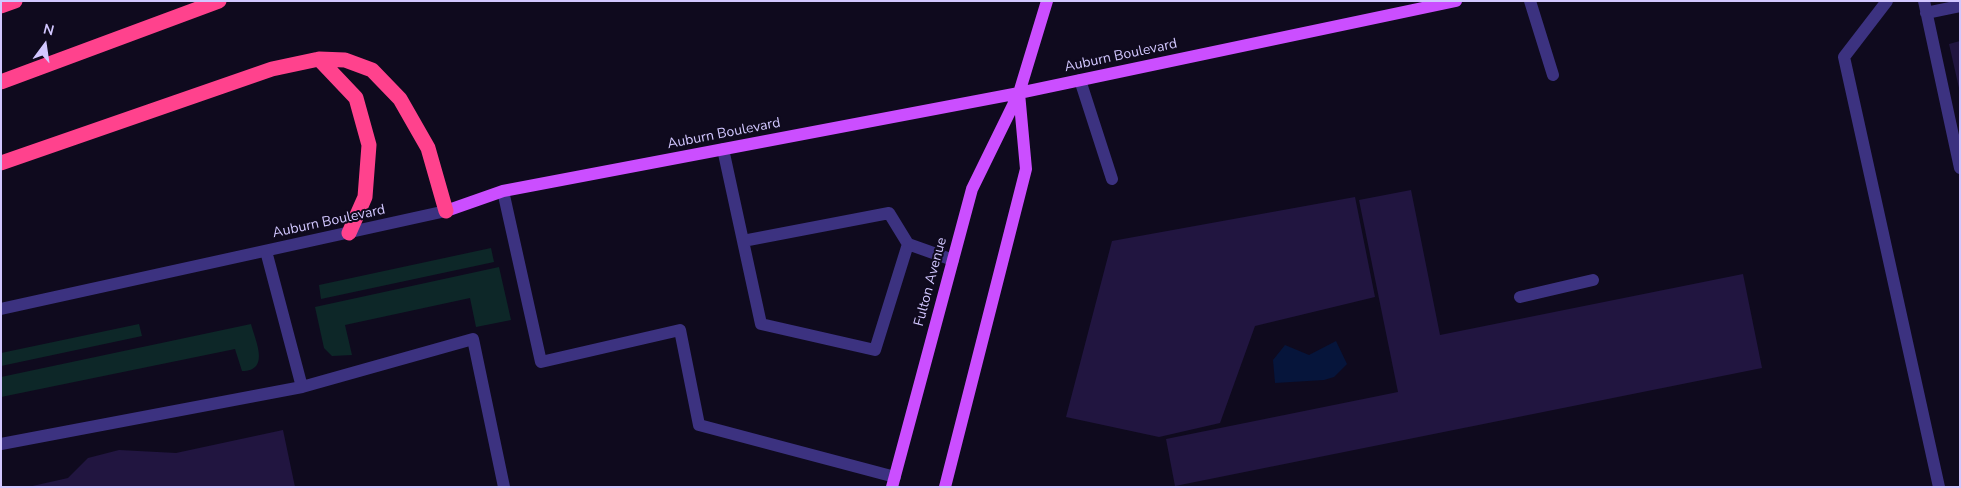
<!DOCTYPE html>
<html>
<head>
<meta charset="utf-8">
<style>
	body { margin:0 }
	#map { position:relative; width:1961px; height:488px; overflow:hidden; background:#0f0a1e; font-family:"Nunito Sans",sans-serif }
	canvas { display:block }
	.frame { position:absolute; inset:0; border:2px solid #d2c7ff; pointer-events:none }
	.north { position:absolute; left:20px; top:20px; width:50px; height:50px; -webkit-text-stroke:4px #0f0a1e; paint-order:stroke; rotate:14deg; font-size:14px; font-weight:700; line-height:20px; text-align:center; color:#d2c7ff }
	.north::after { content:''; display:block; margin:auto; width:18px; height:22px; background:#d2c7ff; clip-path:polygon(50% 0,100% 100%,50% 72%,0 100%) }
</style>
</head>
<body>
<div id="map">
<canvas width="1961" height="488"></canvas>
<div class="frame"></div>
<div class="north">N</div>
</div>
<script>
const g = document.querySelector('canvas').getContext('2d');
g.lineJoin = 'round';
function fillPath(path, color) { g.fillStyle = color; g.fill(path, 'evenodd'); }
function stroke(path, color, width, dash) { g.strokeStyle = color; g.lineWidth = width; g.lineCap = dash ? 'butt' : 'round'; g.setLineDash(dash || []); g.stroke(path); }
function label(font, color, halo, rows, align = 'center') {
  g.font = font + ' "Nunito Sans",sans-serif'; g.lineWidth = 4; g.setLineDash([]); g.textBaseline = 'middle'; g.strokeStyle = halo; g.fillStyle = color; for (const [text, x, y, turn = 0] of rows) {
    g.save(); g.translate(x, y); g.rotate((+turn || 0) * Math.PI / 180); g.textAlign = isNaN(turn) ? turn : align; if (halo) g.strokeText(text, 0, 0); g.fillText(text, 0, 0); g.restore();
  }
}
fillPath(new Path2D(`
	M 491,248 L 494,262 L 321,299 L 319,285 Z
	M 499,267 L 511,320 L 476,327 L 470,298 L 345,325 L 352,355 L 332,356 L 324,348 L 315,307 Z
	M 139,324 L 142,336 L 1,366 L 1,353 Z
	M 251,324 C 255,340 271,371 242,371 L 235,349 L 1,397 L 1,377 Z`), '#0d2728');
fillPath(new Path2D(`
	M 1336,341 L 1347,364 L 1334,377 L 1324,380 L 1275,383 L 1273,360 L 1285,345 L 1309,355 Z`), '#06153b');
fillPath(new Path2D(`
	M 1960,41 L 1960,88 L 1959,88 L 1949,44 Z
	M 1411,190 L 1440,335 L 1743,274 L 1762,368 L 1175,486 L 1166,439 L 1398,392 L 1359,200 Z
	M 1355,197 L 1375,297 L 1255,326 L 1220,423 L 1159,437 L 1066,417 L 1112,241 Z
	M 283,430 L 295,487 L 28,487 L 68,478 L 88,458 L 119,450 L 176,453 Z`), '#211540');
stroke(new Path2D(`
	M 1530,1 L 1553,75
	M 1887,1 L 1844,57 L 1939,487
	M 1924,1 L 1960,168
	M 1926,13 L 1960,6
	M 1080,80 L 1112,179
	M 723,149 L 761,324 L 875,350 L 908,244 L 953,260
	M 503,191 L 541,362 L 680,330 L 699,425 L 895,477
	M 743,241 L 889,213 L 908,244
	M 266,251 L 302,387 L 473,339 L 504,487
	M 1520,297 L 1593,280
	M 1,309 L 446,211
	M 1,444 L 302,387`), '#3c3280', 12);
stroke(new Path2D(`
	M 446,211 L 503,191 L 1019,93 L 1456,1
	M 892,487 L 972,189 L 1019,93 L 1047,1
	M 945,487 L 1026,169 L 1019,93`), '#cb4eff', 12);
stroke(new Path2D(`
	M 1,6 L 15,1
	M 319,59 L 356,98 L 369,145 L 365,197 L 349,233
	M 1,82 L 219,1
	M 1,163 L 272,69 L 319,59 L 345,60 L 372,70 L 400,99 L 428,148 L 446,211`), '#ff428d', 15);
label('14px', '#d2c7ff', '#0f0a1e', [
	["Auburn Boulevard",1121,56,-12],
	["Auburn Boulevard",724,134,-11],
	["Auburn Boulevard",329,222,-12],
	["Fulton Avenue",931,282,-75]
]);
</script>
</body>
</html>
